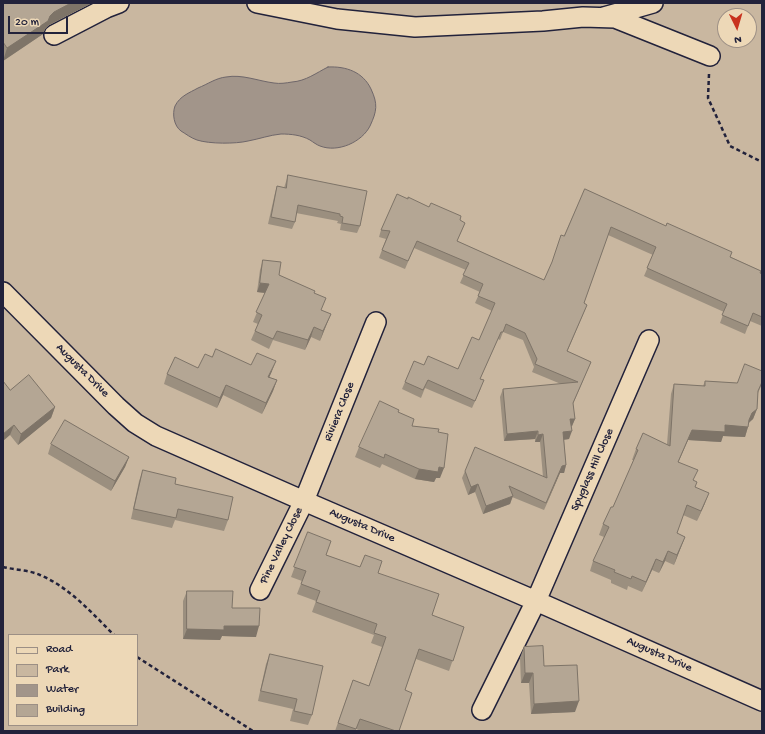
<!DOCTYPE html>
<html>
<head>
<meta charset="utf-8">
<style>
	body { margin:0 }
	#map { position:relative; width:765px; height:734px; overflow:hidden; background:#e5d1b2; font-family:"Gochi Hand",sans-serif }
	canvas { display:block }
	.frame { position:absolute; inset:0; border:4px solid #22223b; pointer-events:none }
	.legend { position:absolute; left:8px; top:634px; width:130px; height:92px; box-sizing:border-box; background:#edd8b7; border:1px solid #9c8f85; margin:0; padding:5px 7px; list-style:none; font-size:12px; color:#22223b }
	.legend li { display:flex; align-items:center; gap:8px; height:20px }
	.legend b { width:20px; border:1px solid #9c8f85 }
	.north { position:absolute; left:717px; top:8px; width:40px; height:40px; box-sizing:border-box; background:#edd8b7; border:1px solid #9c8f85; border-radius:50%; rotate:175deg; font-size:11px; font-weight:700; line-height:16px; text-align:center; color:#22223b }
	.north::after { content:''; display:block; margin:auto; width:14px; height:18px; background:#c8321e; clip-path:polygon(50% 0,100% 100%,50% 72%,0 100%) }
	.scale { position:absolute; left:8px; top:16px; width:60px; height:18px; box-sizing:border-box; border:2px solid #22223b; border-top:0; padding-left:5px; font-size:12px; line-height:14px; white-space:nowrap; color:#22223b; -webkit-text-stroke:3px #edd8b7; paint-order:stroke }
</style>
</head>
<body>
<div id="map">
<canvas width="765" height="734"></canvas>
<div class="frame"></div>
<ul class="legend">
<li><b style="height:5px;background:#edd8b7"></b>Road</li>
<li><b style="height:11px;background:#c9b7a0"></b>Park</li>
<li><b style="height:11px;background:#a2958a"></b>Water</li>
<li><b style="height:11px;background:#b4a694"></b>Building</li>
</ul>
<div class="north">N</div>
<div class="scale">20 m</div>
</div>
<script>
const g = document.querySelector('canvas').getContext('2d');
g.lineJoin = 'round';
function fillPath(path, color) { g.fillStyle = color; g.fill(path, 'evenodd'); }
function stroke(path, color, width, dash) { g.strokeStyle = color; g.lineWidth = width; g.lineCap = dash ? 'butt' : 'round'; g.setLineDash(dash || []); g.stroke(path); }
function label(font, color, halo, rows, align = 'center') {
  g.font = font + ' "Gochi Hand",sans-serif'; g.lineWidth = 3; g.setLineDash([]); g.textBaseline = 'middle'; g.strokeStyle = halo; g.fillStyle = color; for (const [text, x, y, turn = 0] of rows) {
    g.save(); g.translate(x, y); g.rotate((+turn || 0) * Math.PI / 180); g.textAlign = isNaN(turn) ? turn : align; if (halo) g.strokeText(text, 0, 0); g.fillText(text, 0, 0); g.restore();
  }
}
fillPath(new Path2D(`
	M 3,3 L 762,3 L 762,731 L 3,731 ZM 725,16 L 749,16 L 749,40 L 725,40 ZM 9,635 L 137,635 L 137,725 L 9,725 Z`), '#c9b7a0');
const water = new Path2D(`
	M 328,67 C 346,66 363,72 371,89 C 378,104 377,111 370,126 C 362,142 338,153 320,146 C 317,145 313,142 310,140 C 301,135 291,134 281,134 C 270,135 259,139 248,141 C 236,144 209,144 197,140 C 191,138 186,134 181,131 C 174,126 172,114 175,106 C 180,96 189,93 198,88 C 208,84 216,78 226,77 C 242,74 258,81 274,83 C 280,84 286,83 292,82 C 306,81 316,73 328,67 Z`);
fillPath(water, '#a2958a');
stroke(water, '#6f676a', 1);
const minor = new Path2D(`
	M 257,3 L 337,19 L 415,27 L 543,21 L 583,17 L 615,18 L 710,56
	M 604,17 L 653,3
	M 54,35 L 106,8 L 119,3
	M 3,292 L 116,406 L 135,423 L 156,436 L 304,501 L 536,601 L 762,701
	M 260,590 L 304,501 L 376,322
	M 482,710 L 536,601 L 649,340`);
stroke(minor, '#22223b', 22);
stroke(new Path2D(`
	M 709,74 L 708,98 L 730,146 L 762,162
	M 3,567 C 15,570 29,570 40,575 C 69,587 92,613 114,635
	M 137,657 L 253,731`), '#22223b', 2.5, [4, 3]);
stroke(minor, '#edd8b7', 19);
fillPath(new Path2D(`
	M 3,3 L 92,3 L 49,25 L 45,29 L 43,34 L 3,61 Z
	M 288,175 L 360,226 L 357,233 L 340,230 L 341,224 L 337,223 L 338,221 L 296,213 L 295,222 L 292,229 L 268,224 L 275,193 L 277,186 L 284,188 Z
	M 585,189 L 761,271 L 760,274 L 762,274 L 762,326 L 750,321 L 745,334 L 720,323 L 724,312 L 644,276 L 653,255 L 608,235 L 584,303 L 587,305 L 567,351 L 591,362 L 573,404 L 575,419 L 572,426 L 571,427 L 569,439 L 564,440 L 566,465 L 564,473 L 560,473 L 544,510 L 512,497 L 510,504 L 483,514 L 475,492 L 468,495 L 462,478 L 465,471 L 543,477 L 540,442 L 535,442 L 535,439 L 504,441 L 500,397 L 503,389 L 561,384 L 532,372 L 534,367 L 523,340 L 503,332 L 500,340 L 498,339 L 480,379 L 481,388 L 472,408 L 425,388 L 421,398 L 402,389 L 405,382 L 424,365 L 458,369 L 479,340 L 492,311 L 475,303 L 480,292 L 460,283 L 466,270 L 414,248 L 405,269 L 379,258 L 386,239 L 379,237 L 381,230 L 429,207 L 465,223 L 457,241 L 544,280 Z
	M 263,260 L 279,275 L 314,293 L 321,310 L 331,314 L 320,341 L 311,337 L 305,350 L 273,340 L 269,349 L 251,340 L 258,324 L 253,322 L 265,293 L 257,292 L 260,270 Z
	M 212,357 L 272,371 L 269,377 L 277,380 L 273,391 L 262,414 L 223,395 L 217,408 L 164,384 L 167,374 L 198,368 Z
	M 762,371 L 762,384 L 758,393 L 757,409 L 753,419 L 749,423 L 745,437 L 723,436 L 721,442 L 688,440 L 678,462 L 694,481 L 695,487 L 705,503 L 697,521 L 683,515 L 677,533 L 685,537 L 674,565 L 665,561 L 659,573 L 652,570 L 642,592 L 628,586 L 627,590 L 611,583 L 611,580 L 590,571 L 593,561 L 604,537 L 599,535 L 603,524 L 613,507 L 634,460 L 632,460 L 636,449 L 667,444 L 671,394 L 674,384 L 703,386 L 705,381 L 737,383 Z
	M 10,390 L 55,407 L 51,418 L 18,445 L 10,435 Z
	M 398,412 L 412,426 L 438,432 L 440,478 L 436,478 L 434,482 L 415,479 L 382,464 L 380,468 L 355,457 L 359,447 Z
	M 51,444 L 129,457 L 125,467 L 111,491 L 48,454 Z
	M 143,470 L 175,484 L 228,520 L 224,531 L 175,520 L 172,528 L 131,519 L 139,481 Z
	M 308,532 L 326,555 L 360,567 L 378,573 L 432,615 L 464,627 L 449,671 L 416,659 L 405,690 L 399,731 L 361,731 L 356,729 L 356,731 L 335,731 L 353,680 L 369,686 L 382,647 L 371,643 L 374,635 L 312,612 L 316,601 L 297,594 L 302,581 L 291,577 Z
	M 187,591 L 232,608 L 256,637 L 222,636 L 220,640 L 183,639 L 183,601 Z
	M 524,647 L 544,666 L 575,712 L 531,714 L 529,683 L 521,683 L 520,658 Z
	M 270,654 L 312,715 L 308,725 L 290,721 L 293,709 L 258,701 L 266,664 Z`), '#9b8f7f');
fillPath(new Path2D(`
	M 71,3 L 92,3 L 49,25 L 45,29 L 43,34 L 3,61 L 7,48 L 54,12 Z
	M 260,283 L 269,284 L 266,293 L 257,292 Z
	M 587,305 L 584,312 L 564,359 L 567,351 Z
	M 331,314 L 327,323 L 320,341 L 323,331 Z
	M 314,327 L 311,337 L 305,350 L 308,340 Z
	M 276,361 L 272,371 L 265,387 L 268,377 Z
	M 277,380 L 273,391 L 262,414 L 266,403 Z
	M 226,385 L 223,395 L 217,408 L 220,398 Z
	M 55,407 L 51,418 L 18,445 L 21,434 Z
	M 757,409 L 753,419 L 748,423 L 748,427 L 745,437 L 723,436 L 721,442 L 688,440 L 674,472 L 678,462 L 692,430 L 725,425 L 752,413 Z
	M 570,419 L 575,419 L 572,426 L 568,427 Z
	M 14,425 L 10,435 L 3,441 L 3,434 Z
	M 538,431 L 535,439 L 504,441 L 507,434 Z
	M 572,431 L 569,439 L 560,440 L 563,432 Z
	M 543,434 L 540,442 L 535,442 L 538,435 Z
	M 129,457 L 125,467 L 111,491 L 115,481 Z
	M 566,465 L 564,473 L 560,473 L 544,510 L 562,466 Z
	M 439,467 L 444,468 L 440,478 L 436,478 L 434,482 L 415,479 L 419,469 Z
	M 478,484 L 475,492 L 468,495 L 471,487 Z
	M 709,493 L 705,503 L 697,521 L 701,511 Z
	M 513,496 L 510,504 L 483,514 L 486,506 Z
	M 685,537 L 681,547 L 674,565 L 677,555 Z
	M 668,551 L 665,561 L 659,573 L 663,562 Z
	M 656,559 L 652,570 L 642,592 L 646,582 Z
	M 224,626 L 259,626 L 256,637 L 222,636 L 220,640 L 183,639 L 187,629 Z
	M 525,673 L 533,673 L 529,683 L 521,683 Z
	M 579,701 L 575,712 L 531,714 L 534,704 Z`), '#7e7468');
const building = new Path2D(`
	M 3,3 L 71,3 L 54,12 L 50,16 L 48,21 L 7,48 L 3,42 Z
	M 288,175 L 367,191 L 360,226 L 342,223 L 343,217 L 340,216 L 340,214 L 298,205 L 295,222 L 271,217 L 277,186 L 286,188 Z
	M 585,189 L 666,226 L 667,223 L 732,252 L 730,257 L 761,271 L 760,273 L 762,274 L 762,317 L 753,313 L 748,326 L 722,315 L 727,304 L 647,268 L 656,247 L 611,227 L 584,303 L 587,305 L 567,351 L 591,362 L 573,403 L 575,419 L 570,419 L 572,431 L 563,432 L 566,465 L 562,466 L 546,503 L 509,486 L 513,496 L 486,506 L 478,484 L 471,487 L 465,471 L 475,447 L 547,478 L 543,434 L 538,435 L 538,431 L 507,434 L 503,389 L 578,382 L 535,364 L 537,359 L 525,333 L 506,324 L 503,332 L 501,332 L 480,379 L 484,380 L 475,401 L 428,380 L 423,390 L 405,382 L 414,361 L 424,365 L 428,356 L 458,369 L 472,337 L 479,340 L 495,303 L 478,296 L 483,284 L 463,275 L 469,263 L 417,241 L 408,261 L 382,250 L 390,231 L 381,230 L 397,194 L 408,199 L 408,197 L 429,207 L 431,203 L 461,216 L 460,220 L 465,223 L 457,241 L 544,280 L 552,262 L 561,235 L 564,236 Z
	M 263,260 L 281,262 L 279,275 L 315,291 L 314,293 L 326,298 L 321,310 L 331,314 L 323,331 L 314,327 L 308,340 L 277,331 L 273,339 L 255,331 L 262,315 L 256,312 L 269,284 L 260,283 Z
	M 216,349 L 251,365 L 257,353 L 276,361 L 268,377 L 277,380 L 266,403 L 226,385 L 220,398 L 167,374 L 175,357 L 198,368 L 205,354 L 212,357 Z
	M 745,364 L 762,371 L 762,382 L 758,391 L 757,409 L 752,413 L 749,420 L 748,427 L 725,425 L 725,432 L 692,430 L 678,462 L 698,470 L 693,480 L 697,482 L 695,487 L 709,493 L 701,511 L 687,505 L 677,533 L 685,537 L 677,555 L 668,551 L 663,562 L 656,559 L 646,582 L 632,576 L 631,579 L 614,572 L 615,570 L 593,561 L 609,527 L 603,524 L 611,507 L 613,507 L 638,450 L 636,449 L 643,433 L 670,446 L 674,384 L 705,386 L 705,381 L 737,383 Z
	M 29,375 L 55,407 L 21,434 L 14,425 L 3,434 L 3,381 L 10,390 Z
	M 380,401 L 399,410 L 398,412 L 414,419 L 412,426 L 439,429 L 438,432 L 448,434 L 444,468 L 439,467 L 438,472 L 419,469 L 385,454 L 384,458 L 359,447 Z
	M 65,420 L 129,457 L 115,481 L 51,444 Z
	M 143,470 L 176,478 L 175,484 L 233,497 L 228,520 L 178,509 L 176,518 L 134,509 Z
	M 308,532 L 331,541 L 326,555 L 360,567 L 365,555 L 382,561 L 378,573 L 439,594 L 432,615 L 464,627 L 453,661 L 419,649 L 405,690 L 412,693 L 399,731 L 396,731 L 360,719 L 356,729 L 338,723 L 353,680 L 369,686 L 386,637 L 374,633 L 377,624 L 316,602 L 320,591 L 301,584 L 306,571 L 294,567 Z
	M 187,591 L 233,591 L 232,608 L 260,608 L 259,626 L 224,626 L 224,630 L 187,629 Z
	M 543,646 L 544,666 L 577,665 L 579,701 L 534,704 L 533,673 L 525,673 L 524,647 Z
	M 270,654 L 323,666 L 312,715 L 294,711 L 297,699 L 261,691 Z`);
fillPath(building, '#b4a694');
stroke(building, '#7e7468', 1);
label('12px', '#22223b', '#edd8b7', [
	["Augusta Drive",82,371,45],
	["Riviera Close",340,412,-68],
	["Spyglass Hill Close",593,470,-66],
	["Augusta Drive",362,526,23],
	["Pine Valley Close",282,546,-64],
	["Augusta Drive",659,655,24]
]);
</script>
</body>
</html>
